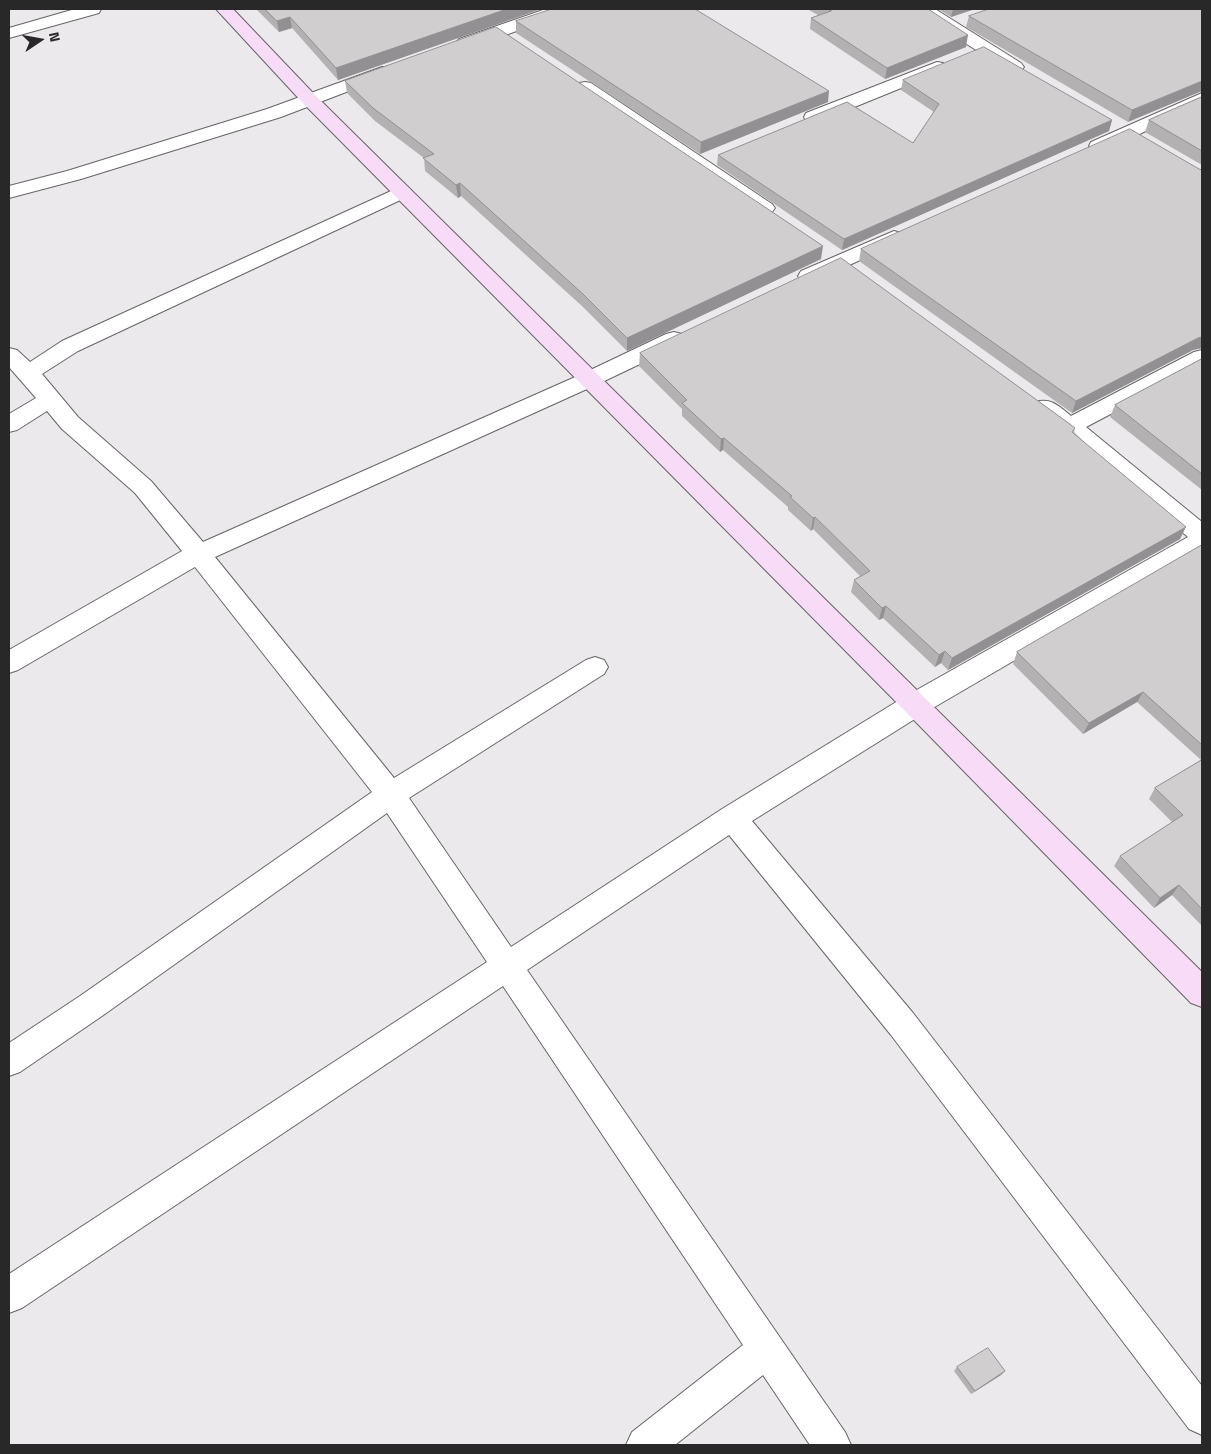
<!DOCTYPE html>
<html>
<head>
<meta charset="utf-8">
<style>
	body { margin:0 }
	#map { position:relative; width:1211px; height:1454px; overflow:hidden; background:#ebe9eb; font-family:"Titillium Web",sans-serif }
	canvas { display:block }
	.frame { position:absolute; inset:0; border:10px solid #292829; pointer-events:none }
	.north { position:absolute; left:15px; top:15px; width:50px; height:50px; -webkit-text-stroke:4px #ebe9eb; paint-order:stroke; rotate:78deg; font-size:14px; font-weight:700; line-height:20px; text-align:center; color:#292829 }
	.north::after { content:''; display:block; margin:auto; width:18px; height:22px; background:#292829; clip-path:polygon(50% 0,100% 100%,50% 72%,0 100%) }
</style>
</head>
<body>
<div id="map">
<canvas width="1211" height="1454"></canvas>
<div class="frame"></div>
<div class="north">N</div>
</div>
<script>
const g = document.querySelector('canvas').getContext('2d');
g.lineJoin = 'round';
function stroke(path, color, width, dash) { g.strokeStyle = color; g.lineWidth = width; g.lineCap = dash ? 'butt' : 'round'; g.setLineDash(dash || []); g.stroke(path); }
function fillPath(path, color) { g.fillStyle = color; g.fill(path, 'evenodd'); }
const street = new Path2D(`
	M 75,9 L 101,9 L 99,13 L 9,38 L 9,28 Z
	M 546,9 L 570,9 L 568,13 L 471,47 L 465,48 L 459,47 L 456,43 L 459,39 Z
	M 916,9 L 935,9 L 1021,63 L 1024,67 L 1021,71 L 1015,72 L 1009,71 L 918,13 Z
	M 937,62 L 943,63 L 946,67 L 943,71 L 820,121 L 813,123 L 806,121 L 804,117 L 806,113 Z
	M 382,67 L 388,68 L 391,72 L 388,76 L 281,117 L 81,179 L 9,198 L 9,186 L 67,171 L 267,109 Z
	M 585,82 L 591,83 L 772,204 L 775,208 L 772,212 L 765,214 L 758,212 L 579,91 L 576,87 L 579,83 Z
	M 1202,93 L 1202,105 L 1105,150 L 1098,152 L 1091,150 L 1089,146 L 1091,142 Z
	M 402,186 L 409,188 L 412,192 L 409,196 L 78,351 L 42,374 L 78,417 L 151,481 L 203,542 L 582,374 L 666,334 L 674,332 L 682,334 L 685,339 L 682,344 L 598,384 L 215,557 L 394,778 L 586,660 L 595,657 L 604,660 L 608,667 L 604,674 L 409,798 L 511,947 L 722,809 L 906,696 L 1188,537 L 1062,432 L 1036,412 L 1033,407 L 1036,402 C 1051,397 1060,407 1071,416 L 1194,352 L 1202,350 L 1202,366 L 1086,427 L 1202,522 L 1202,551 L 926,712 L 752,821 L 913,1013 L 1202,1386 L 1202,1435 L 1189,1429 L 891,1035 L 729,835 L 527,970 L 845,1432 L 851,1445 L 810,1445 L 763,1375 L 675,1445 L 626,1445 L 632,1432 L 743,1345 L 503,986 L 22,1308 L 9,1313 L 9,1274 L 487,962 L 387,813 L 102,1016 L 20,1072 L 9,1076 L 9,1043 L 80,996 L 372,792 L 195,567 L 18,670 L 9,673 L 9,650 L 182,551 L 135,493 L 62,429 L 47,411 L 17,430 L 9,432 L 9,414 L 36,398 L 9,367 L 9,348 L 17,350 L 30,362 L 62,341 Z
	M 894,231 L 901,233 L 904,237 L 901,241 L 815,281 L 808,282 L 801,281 L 798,276 L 801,271 Z`);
const secondary = new Path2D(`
	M 216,9 L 233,9 L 314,94 L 1202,972 L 1202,1007 L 1191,1003 L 906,712 L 302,102 Z`);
stroke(street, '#666466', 2);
stroke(secondary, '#666466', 2);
fillPath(street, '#fff');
fillPath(secondary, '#f8dcf7');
fillPath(new Path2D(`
	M 256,9 L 541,9 L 338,80 L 292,28 L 279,32 Z
	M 807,9 L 928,9 L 966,47 L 885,79 L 810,29 L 811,18 L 818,15 Z
	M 938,9 L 975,9 L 951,17 Z
	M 1202,9 L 1128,122 L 966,27 L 969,16 Z
	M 516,21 L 828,102 L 700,154 L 516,33 Z
	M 903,80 L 1112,120 L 1109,131 L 842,250 L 717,165 L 718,155 L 913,143 L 934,112 L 901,90 Z
	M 345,81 L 821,259 L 627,351 L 583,307 L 461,196 L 458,198 L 425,171 L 424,158 L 375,121 L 347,93 Z
	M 1202,97 L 1202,165 L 1145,132 L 1149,120 Z
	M 1199,169 L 1202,170 L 1202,349 L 1202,348 L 1193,350 L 1072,413 L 859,261 L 861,249 Z
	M 640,353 L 1075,428 L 1074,432 L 1180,539 L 948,670 L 941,663 L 935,667 L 883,618 L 879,620 L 851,592 L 854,580 L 860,576 L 813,529 L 811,531 L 788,510 L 788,507 L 723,450 L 720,452 L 682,416 L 682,409 L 639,366 Z
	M 1202,359 L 1202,490 L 1110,417 L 1115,405 Z
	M 1202,545 L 1202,926 L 1172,895 L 1154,908 L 1114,866 L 1120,856 L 1172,822 L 1149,799 L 1155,788 L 1201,760 L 1137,702 L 1083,734 L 1013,664 L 1017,652 Z
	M 957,1367 L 1001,1375 L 971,1394 L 954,1371 Z`), '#b4b1b3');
fillPath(new Path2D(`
	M 507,9 L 541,9 L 338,80 L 336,68 Z
	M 953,9 L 975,9 L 951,17 Z
	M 290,17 L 292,28 L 279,32 L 277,21 Z
	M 968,35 L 966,47 L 885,79 L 887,68 Z
	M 1202,81 L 1202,91 L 1128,122 L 1132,110 Z
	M 829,91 L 828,102 L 700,154 L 701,142 Z
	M 1112,120 L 1109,131 L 842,250 L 844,239 Z
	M 460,183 L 461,196 L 458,198 L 456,185 Z
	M 823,246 L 821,259 L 627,351 L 627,338 Z
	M 1202,337 L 1202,348 L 1193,350 L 1072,413 L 1076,401 L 1198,338 Z
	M 724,438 L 723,450 L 720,452 L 721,439 Z
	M 815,517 L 813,529 L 811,531 L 813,518 Z
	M 1186,527 L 1180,539 L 948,670 L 952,658 Z
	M 886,606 L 883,618 L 879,620 L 882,608 Z
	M 945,651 L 941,663 L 935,667 L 939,655 Z
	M 1143,692 L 1137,702 L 1083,734 L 1089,723 Z
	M 1179,885 L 1172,895 L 1154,908 L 1160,898 Z
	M 1005,1371 L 1001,1375 L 971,1394 L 975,1391 Z`), '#929092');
const building = new Path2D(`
	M 265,9 L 507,9 L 336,68 L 290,17 L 277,21 Z
	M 552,9 L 695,9 L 829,91 L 701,142 L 516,21 Z
	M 827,9 L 928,9 L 968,35 L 887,68 L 811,18 L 831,11 Z
	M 989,9 L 1202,9 L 1202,81 L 1132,110 L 969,16 Z
	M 496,27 L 823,246 L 627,338 L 583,294 L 460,183 L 456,185 L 423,158 L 434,154 L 373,108 L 345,81 Z
	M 984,47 L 1112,120 L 844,239 L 718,155 L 847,102 L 913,143 L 939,104 L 903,80 Z
	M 1202,97 L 1202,151 L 1149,120 Z
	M 1130,129 L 1199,169 L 1202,170 L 1202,337 L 1198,338 L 1076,401 L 861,249 Z
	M 841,258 L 1063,419 L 1075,428 L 1072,432 L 1186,527 L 952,658 L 945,651 L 939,655 L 886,606 L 882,608 L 854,580 L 870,571 L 815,517 L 813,518 L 790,497 L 792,496 L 724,438 L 721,439 L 682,403 L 687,400 L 640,353 Z
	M 1202,359 L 1202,474 L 1115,405 Z
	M 1202,545 L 1202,745 L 1143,692 L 1089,723 L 1017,652 Z
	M 1202,760 L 1202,909 L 1179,885 L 1160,898 L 1120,856 L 1183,815 L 1155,788 Z
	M 988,1348 L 1005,1371 L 975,1391 L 957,1367 Z`);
fillPath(building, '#d1ced0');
stroke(building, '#929092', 1);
</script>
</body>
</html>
